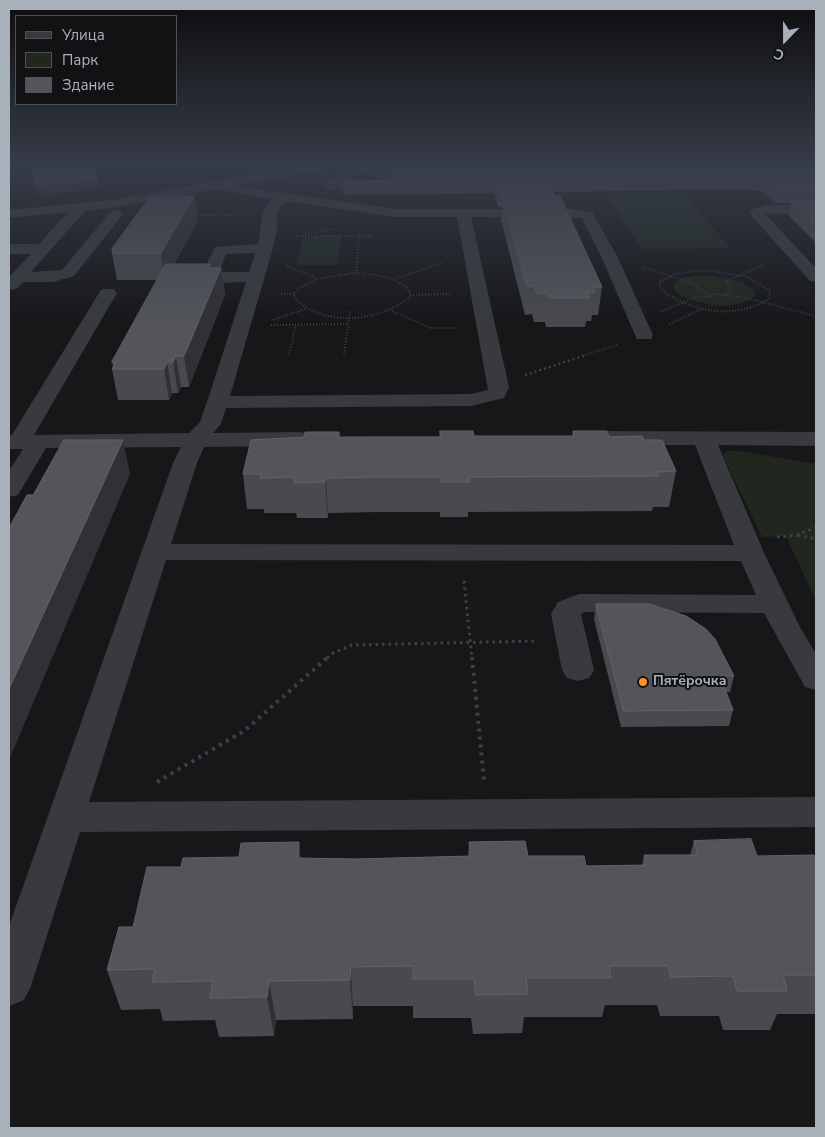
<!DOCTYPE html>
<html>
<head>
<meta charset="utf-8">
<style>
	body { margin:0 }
	#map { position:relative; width:825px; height:1137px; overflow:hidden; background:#171719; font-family:"Nunito Sans",sans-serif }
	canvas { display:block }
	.frame { position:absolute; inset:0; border:10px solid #a8b1ba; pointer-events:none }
	.legend { position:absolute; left:15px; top:15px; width:162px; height:90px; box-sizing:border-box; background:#121214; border:1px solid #4e5256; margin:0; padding:6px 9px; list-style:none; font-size:15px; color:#a8b1ba }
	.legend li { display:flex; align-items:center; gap:10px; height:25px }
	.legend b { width:25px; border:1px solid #4e5256 }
	.north { position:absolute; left:760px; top:15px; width:50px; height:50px; -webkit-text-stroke:4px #121214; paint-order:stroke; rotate:202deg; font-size:14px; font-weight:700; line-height:20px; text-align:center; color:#a8b1ba }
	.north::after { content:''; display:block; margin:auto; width:18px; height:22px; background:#a8b1ba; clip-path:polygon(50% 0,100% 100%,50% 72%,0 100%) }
</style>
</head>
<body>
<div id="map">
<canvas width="825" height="1137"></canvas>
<div class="frame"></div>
<ul class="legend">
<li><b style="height:6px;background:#383a3e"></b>Улица</li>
<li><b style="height:14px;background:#1f271e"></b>Парк</li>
<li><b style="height:14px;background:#53555a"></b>Здание</li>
</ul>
<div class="north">С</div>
</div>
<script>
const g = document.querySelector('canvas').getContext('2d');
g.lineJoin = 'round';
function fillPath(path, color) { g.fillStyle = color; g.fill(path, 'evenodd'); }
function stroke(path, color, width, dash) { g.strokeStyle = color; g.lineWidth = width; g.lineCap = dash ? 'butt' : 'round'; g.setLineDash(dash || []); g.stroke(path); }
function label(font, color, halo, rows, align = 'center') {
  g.font = font + ' "Nunito Sans",sans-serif'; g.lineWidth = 4; g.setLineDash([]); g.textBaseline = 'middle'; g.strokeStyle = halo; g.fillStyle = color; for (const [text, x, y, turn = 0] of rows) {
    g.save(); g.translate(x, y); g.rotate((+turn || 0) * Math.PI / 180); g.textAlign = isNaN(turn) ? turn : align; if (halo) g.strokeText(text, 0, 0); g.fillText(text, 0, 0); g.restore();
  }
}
fillPath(new Path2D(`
	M 617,194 L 686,195 L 730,248 L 641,249 L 608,197 L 609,195 Z
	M 341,236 L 337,265 L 296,265 L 303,237 Z
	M 706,275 L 742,282 L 755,291 L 754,296 C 736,313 691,305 674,290 L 673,285 C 681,275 694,276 706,275 Z
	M 726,451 L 740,451 L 816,464 L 816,601 L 786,536 L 762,537 L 723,456 Z`), '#1f271e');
stroke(new Path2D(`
	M 197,215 L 238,215
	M 302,235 L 333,229
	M 296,236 L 373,236
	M 287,266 L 316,278
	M 643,267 L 692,283 L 706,293 L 746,298 L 816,316
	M 704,270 L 748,277 L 770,291 L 770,298 C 738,320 688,313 660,288 L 660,282 L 675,274 Z
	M 353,273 C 374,274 392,276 409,289 L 410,297 C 380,322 322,328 294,297 L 296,290 L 316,279 Z
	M 356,274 L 359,236
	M 394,279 L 445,262
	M 281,294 L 295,294
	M 410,295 L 452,294
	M 724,295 L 730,292 L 727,281 L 767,263
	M 392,311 L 430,328 L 457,328
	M 662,311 L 694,298 L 713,296
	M 273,320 L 305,309
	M 669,324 L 704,308
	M 271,325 L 348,324
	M 289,354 L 296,325
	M 344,354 L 350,311
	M 582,356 L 619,344`), '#3d4145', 2, [1, 2]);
stroke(new Path2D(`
	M 525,375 L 586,355`), '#3d4145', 2.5, [2, 3]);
stroke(new Path2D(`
	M 798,535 L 816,539
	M 777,537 L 798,535 L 816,527
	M 464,581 L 472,658
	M 327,658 L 333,653 L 352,645 L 538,641`), '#3d4145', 3, [2.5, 4]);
stroke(new Path2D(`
	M 472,657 L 484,781
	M 157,782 L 244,731 L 328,657`), '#3d4145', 4, [3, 5]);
fillPath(new Path2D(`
	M 305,165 L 331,165 L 325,169 L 234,186 L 395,209 L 573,209 L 592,212 L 617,256 L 653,335 L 651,339 L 637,339 L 635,335 L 601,256 L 582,218 L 471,217 L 509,387 L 504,398 L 471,406 L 226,408 L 221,424 L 213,433 L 300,432 L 308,434 L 311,439 L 308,444 L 300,446 L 204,447 L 197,463 L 171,544 L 734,545 L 695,445 L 605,445 L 597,443 L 594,438 L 597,433 L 605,431 L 816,432 L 816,446 L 718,445 L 764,553 L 800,627 L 816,654 L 816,690 L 805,687 L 764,613 L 584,612 L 581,614 L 594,670 L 589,678 L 578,681 L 567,678 L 562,670 L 551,614 L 558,602 L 579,594 L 756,595 L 741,561 L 166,560 L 89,802 L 816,797 L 816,827 L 80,832 L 31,986 L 24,1000 L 9,1006 L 9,926 L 173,463 L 181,447 L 46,448 L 18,495 L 9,497 L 9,471 L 23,449 L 9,449 L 9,435 L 12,435 L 99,293 L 102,289 L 114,289 L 117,293 L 34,435 L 189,433 L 200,422 L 207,402 L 246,282 C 232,282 211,286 202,273 L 215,247 L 258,244 L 263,211 L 271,199 L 216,189 L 112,208 L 85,211 L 31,272 L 62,270 L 111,211 L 116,210 L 123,214 L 74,276 L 53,282 L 23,282 C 19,287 15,291 9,289 L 9,277 L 31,254 L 9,254 L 9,244 L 39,244 L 68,212 L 9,218 L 9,210 L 112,200 ZM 286,201 L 395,217 L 457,217 L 488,390 L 471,394 L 230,396 L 273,248 L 277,230 L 277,211 ZM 255,253 L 249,272 L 219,272 L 226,254 Z
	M 349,165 L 366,165 L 389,173 L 393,183 L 418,182 L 425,186 L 418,190 L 383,190 L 379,178 Z
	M 349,169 L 355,173 L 345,182 L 374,184 L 376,187 L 374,190 L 327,189 L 325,186 L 327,183 Z
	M 766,205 L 816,205 L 816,213 L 765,214 L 816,268 L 816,282 L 810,281 L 749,213 L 751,210 Z`), '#383a3e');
fillPath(new Path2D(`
	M 371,165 L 816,165 L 816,243 L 788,215 L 791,203 L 775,203 L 762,191 L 736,189 L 553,192 L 554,196 L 602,287 L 598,315 L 592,315 L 591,321 L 586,321 L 585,327 L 546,327 L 545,322 L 534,322 L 532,314 L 525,315 L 501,219 L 502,207 L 498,207 L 494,193 L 343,195 L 343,179 L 394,181 L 390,171 Z
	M 198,220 L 174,264 L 211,268 L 221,268 L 225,295 L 189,387 L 181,387 L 178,393 L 172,393 L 169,400 L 118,400 L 112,369 L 113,367 L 112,362 L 158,280 L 117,280 L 112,253 L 112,249 Z
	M 573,431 L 609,437 L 644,440 L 676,471 L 669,507 L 653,507 L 652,511 L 468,512 L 468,517 L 440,517 L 440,512 L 379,512 L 328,513 L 328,518 L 297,518 L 296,513 L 264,513 L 264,509 L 247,509 L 243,474 L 304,437 L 339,432 L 340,437 L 572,436 Z
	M 596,604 L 734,676 L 730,692 L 726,692 L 733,710 L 729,726 L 621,727 L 594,619 Z
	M 694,841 L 757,856 L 816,861 L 816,1014 L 777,1014 L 770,1030 L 723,1030 L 719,1016 L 660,1016 L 657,1005 L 605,1005 L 602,1017 L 524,1017 L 522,1033 L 473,1034 L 471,1018 L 413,1018 L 413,1006 L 353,1006 L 353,1019 L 276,1020 L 274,1036 L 219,1037 L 215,1020 L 163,1021 L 160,1009 L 121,1010 L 107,970 L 133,927 L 181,867 L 301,858 L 355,859 L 468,856 L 469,842 L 528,856 L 586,866 L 642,865 L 644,855 L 690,855 Z`), '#484a4e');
fillPath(new Path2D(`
	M 344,165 L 350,165 L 350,167 L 344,170 Z
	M 97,180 L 99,189 L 38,195 L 36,185 Z
	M 194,196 L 198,220 L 165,280 L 161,253 Z
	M 210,264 L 213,287 L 221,268 L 225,295 L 189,387 L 184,356 Z
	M 176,356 L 181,387 L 178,393 L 173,362 Z
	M 167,362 L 172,393 L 169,400 L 164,369 Z
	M 123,440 L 130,474 L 9,760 L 9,689 Z
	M 326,478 L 328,513 L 328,518 L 325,482 Z
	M 299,842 L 304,882 L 298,858 Z
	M 351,967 L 353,1006 L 353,1019 L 350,980 Z
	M 269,981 L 276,1020 L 274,1036 L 267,997 Z`), '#303134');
const building = new Path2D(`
	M 32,165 L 92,165 L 97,180 L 36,185 Z
	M 392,165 L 710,165 L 394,169 Z
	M 735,165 L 816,165 L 816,171 Z
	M 731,176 L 816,181 L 816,191 L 778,191 L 764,179 L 738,177 L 548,180 L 554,195 L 499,195 L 495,181 L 343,183 L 343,179 L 388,181 Z
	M 502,195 L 560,196 L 602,287 L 592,287 L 595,292 L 587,292 L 589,298 L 549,298 L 547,293 L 537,293 L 534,286 L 527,286 Z
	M 151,196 L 194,196 L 161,253 L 112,253 L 114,249 L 112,249 Z
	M 816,202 L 816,226 L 791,203 Z
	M 166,264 L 210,264 L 209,268 L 221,268 L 184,356 L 176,356 L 173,362 L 167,362 L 164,369 L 112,369 L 116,362 L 112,362 Z
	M 440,431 L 473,431 L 474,436 L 574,436 L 573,431 L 607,431 L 609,437 L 642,436 L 644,440 L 662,440 L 676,471 L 657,472 L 659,476 L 469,477 L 470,482 L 441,482 L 440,477 L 379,477 L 326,478 L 325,482 L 294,483 L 294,477 L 260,478 L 261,474 L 243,474 L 251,440 L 304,437 L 305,432 L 339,432 L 339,437 L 440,437 Z
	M 64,440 L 123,440 L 9,689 L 9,528 L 27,495 L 33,495 Z
	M 596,604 L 649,604 L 686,616 L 706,629 L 715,639 L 734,676 L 720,676 L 733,710 L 624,711 Z
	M 751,839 L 757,856 L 814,855 L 816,861 L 816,975 L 783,975 L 787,991 L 737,991 L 733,976 L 671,977 L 668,966 L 609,966 L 611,978 L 526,978 L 528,994 L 476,995 L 474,979 L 413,979 L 413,966 L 351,967 L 350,980 L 269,981 L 267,997 L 210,998 L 213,981 L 152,982 L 155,969 L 107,970 L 119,927 L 133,927 L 147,867 L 181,867 L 183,858 L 239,857 L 241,843 L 299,842 L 298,858 L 355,859 L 471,856 L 469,842 L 525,841 L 528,856 L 584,856 L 586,866 L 646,865 L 644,855 L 698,855 L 694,841 Z`);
fillPath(building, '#53555a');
stroke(building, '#606369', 1);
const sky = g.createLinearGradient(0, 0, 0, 324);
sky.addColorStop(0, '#0d0d0e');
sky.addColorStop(0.51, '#363c49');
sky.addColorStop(1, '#363c4900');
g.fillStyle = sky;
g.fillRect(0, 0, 825, 324);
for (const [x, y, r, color] of [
	[643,682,5,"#fb922c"]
]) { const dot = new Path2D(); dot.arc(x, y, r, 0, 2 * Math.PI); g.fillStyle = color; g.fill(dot); stroke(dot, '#121214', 2); }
label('bold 14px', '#a8b1ba', '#121214', [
	["Пятёрочка",653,682]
], 'left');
</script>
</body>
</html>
